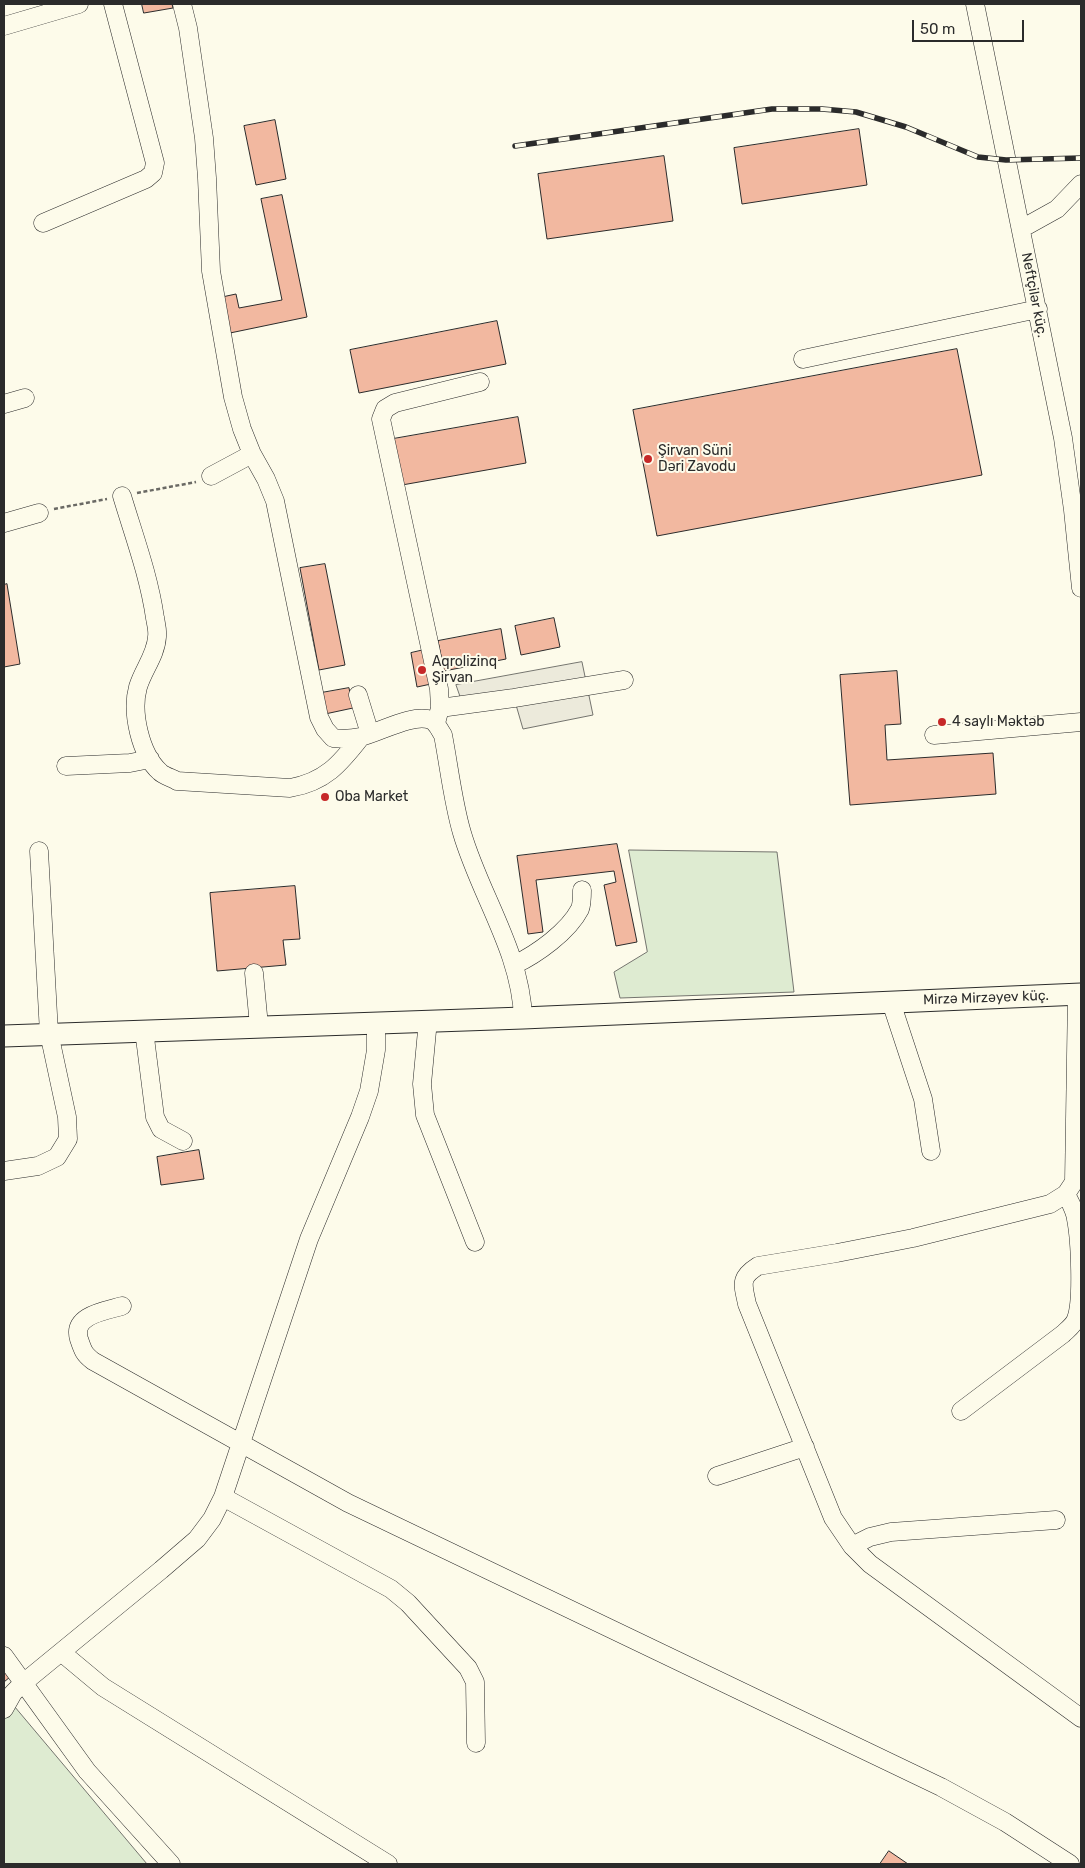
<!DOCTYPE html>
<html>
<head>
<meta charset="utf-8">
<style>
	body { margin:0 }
	#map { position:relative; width:1085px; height:1868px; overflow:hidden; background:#fdfbea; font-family:Rubik,sans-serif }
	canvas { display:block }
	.frame { position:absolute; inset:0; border:5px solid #2b2b2b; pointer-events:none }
	.scale { position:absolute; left:912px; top:20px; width:112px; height:22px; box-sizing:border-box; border:2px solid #2b2b2b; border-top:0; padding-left:6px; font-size:15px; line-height:18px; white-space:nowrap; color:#2b2b2b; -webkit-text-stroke:4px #fdfbea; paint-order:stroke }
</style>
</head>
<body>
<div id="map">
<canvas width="1085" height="1868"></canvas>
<div class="frame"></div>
<div class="scale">50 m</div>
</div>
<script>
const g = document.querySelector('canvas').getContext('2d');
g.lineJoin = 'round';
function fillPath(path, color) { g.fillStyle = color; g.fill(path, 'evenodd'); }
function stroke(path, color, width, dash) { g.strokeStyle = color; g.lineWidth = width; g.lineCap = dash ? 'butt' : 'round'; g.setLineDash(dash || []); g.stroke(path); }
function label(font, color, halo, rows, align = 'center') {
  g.font = font + ' Rubik,sans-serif'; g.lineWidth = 4; g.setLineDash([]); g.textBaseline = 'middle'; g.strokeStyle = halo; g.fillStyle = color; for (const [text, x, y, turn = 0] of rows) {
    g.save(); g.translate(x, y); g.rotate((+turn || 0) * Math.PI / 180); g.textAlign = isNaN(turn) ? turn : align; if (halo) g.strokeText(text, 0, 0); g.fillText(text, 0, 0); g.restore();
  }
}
const green = new Path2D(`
	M 629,850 L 777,852 L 794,992 L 620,998 L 614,972 L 647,952 Z
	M 4,1694 L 147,1864 L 4,1864 Z`);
fillPath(green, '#deebd1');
stroke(green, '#74746e', 1);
const parking = new Path2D(`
	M 582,662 L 593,715 L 523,729 L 514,698 L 463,705 L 456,685 Z`);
fillPath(parking, '#eceadb');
stroke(parking, '#74746e', 1);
const building = new Path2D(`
	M 142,4 L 172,4 L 173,8 L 144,13 Z
	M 275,120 L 286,179 L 256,185 L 244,126 Z
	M 859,129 L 867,185 L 742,204 L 734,148 Z
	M 664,156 L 673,221 L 547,239 L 538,174 Z
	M 282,195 L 307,317 L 230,333 L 222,297 L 236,294 L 239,308 L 282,300 L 261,199 Z
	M 497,321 L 506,364 L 359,393 L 350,350 Z
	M 957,349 L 982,475 L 657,536 L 633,410 Z
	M 518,417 L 526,463 L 402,485 L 393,439 Z
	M 325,564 L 345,665 L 319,670 L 300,568 Z
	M 7,584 L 20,664 L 4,667 L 4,585 Z
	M 554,618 L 560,647 L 521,655 L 515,626 Z
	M 501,629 L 506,659 L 444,671 L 438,641 Z
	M 424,650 L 431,684 L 417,687 L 411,653 Z
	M 897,671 L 901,724 L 885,725 L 887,760 L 993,753 L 996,794 L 850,805 L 840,675 Z
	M 349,688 L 353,708 L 325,714 L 321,693 Z
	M 617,844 L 637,942 L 616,946 L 604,885 L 616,882 L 614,871 L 536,880 L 543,932 L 528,934 L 517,856 Z
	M 295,886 L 300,939 L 283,940 L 286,965 L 217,971 L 210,893 Z
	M 199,1150 L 204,1179 L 161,1185 L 157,1157 Z
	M 4,1670 L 10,1677 L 4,1682 Z
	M 889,1851 L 908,1864 L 880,1864 Z`);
fillPath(building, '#f2b8a0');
stroke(building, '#2b2b2b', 1);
const minor = new Path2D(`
	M 182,4 L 188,28 L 204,138 L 207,178 L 211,271 L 233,397 L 242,429 L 252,454 L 266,479 L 275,501 L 319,717 L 325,729 L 333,738 C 342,739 351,739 360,737 C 379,733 412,713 431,720 C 437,723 439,729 443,735 C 449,766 453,803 462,833 C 480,895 521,952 523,1018
	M 975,4 L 1063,438 L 1073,510 L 1081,588
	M 4,26 L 79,4
	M 43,223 L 146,179 L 153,173 L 155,163 L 113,4
	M 1021,229 L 1057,209 L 1081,184
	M 803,359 L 1038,309
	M 4,404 L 25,398
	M 211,476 L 252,454
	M 122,496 C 134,536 149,576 155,618 C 156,624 158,631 157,637 C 156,655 143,670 138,687 C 131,712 140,754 160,772 C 164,776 172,778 177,781 L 290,788 C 325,782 340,764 361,737
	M 4,523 L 39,513
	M 358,695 L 370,734
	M 440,708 L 514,698 L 624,680
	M 436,723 L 440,708 L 439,689 L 381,419 L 385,409 L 395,403 L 480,382
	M 934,735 L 1081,722
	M 66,766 L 130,763 L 150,759
	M 514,965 C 537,954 568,932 580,909 C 582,904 582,896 582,890
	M 254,973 L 259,1026
	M 1077,994 L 1074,1182 L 1066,1194 L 1050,1204 L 913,1238 L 837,1253 L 758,1266 C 739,1278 743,1284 747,1304 L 833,1518 L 852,1546 L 870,1564 L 1081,1718
	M 891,1002 L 923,1099 L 931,1151
	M 428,1020 L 422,1084 L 425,1115 L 475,1242
	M 144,1030 L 155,1117 L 161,1129 L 183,1141
	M 4,1171 L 38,1166 L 57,1157 L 68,1139 L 67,1117 L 49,1033 L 39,851
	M 122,1306 C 105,1311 72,1315 79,1339 C 83,1351 84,1354 93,1361 L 348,1503 L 941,1787 L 1005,1822 L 1070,1864
	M 961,1411 L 1063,1334 C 1067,1330 1074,1325 1076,1319 C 1083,1301 1080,1239 1076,1219 C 1075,1210 1070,1202 1066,1194
	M 717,1476 L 805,1447
	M 223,1497 L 391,1589 L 408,1603 L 468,1668 L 475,1682 L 476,1743
	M 852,1546 L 870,1537 L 891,1532 L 1056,1520
	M 61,1652 L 103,1687 L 388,1864
	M 4,1656 L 87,1771 L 171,1864
	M 4,1709 L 13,1693 L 22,1684 L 161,1570 L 197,1539 L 212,1519 L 223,1497 L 309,1239 L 360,1117 L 369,1091 L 376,1050 L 376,1022`);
const major = new Path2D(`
	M 4,1036 L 523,1018 L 1081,994`);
stroke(minor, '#2b2b2b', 19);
stroke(major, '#2b2b2b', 23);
stroke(new Path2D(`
	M 137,493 L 196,482
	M 54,509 L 107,499`), '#6a6964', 2.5, [4, 2.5]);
stroke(minor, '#fdfbea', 18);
stroke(major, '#fdfbea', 21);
const rail = new Path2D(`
	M 515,146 L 772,109 L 822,109 L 856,112 L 906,127 L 978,157 L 1006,160 L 1081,158`);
stroke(rail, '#2b2b2b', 5.5);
stroke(rail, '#fdfbea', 4, [11]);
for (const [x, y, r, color] of [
	[648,459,5,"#c62828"],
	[422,670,5,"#c62828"],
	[942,722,5,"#c62828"],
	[325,797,5,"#c62828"]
]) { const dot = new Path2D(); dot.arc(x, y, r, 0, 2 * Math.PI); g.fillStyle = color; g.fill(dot); stroke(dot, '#fdfbea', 2); }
label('14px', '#2b2b2b', '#fdfbea', [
	["Neftçilər küç.",1034,295,79],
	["Mirzə Mirzəyev küç.",986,998,-2]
]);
label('14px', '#2b2b2b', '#fdfbea', [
	["Şirvan Süni",658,451],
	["Dəri Zavodu",658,467],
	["Aqrolizinq",432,662],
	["Şirvan",432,678],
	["4 saylı Məktəb",952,722],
	["Oba Market",335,797]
], 'left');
</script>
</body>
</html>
